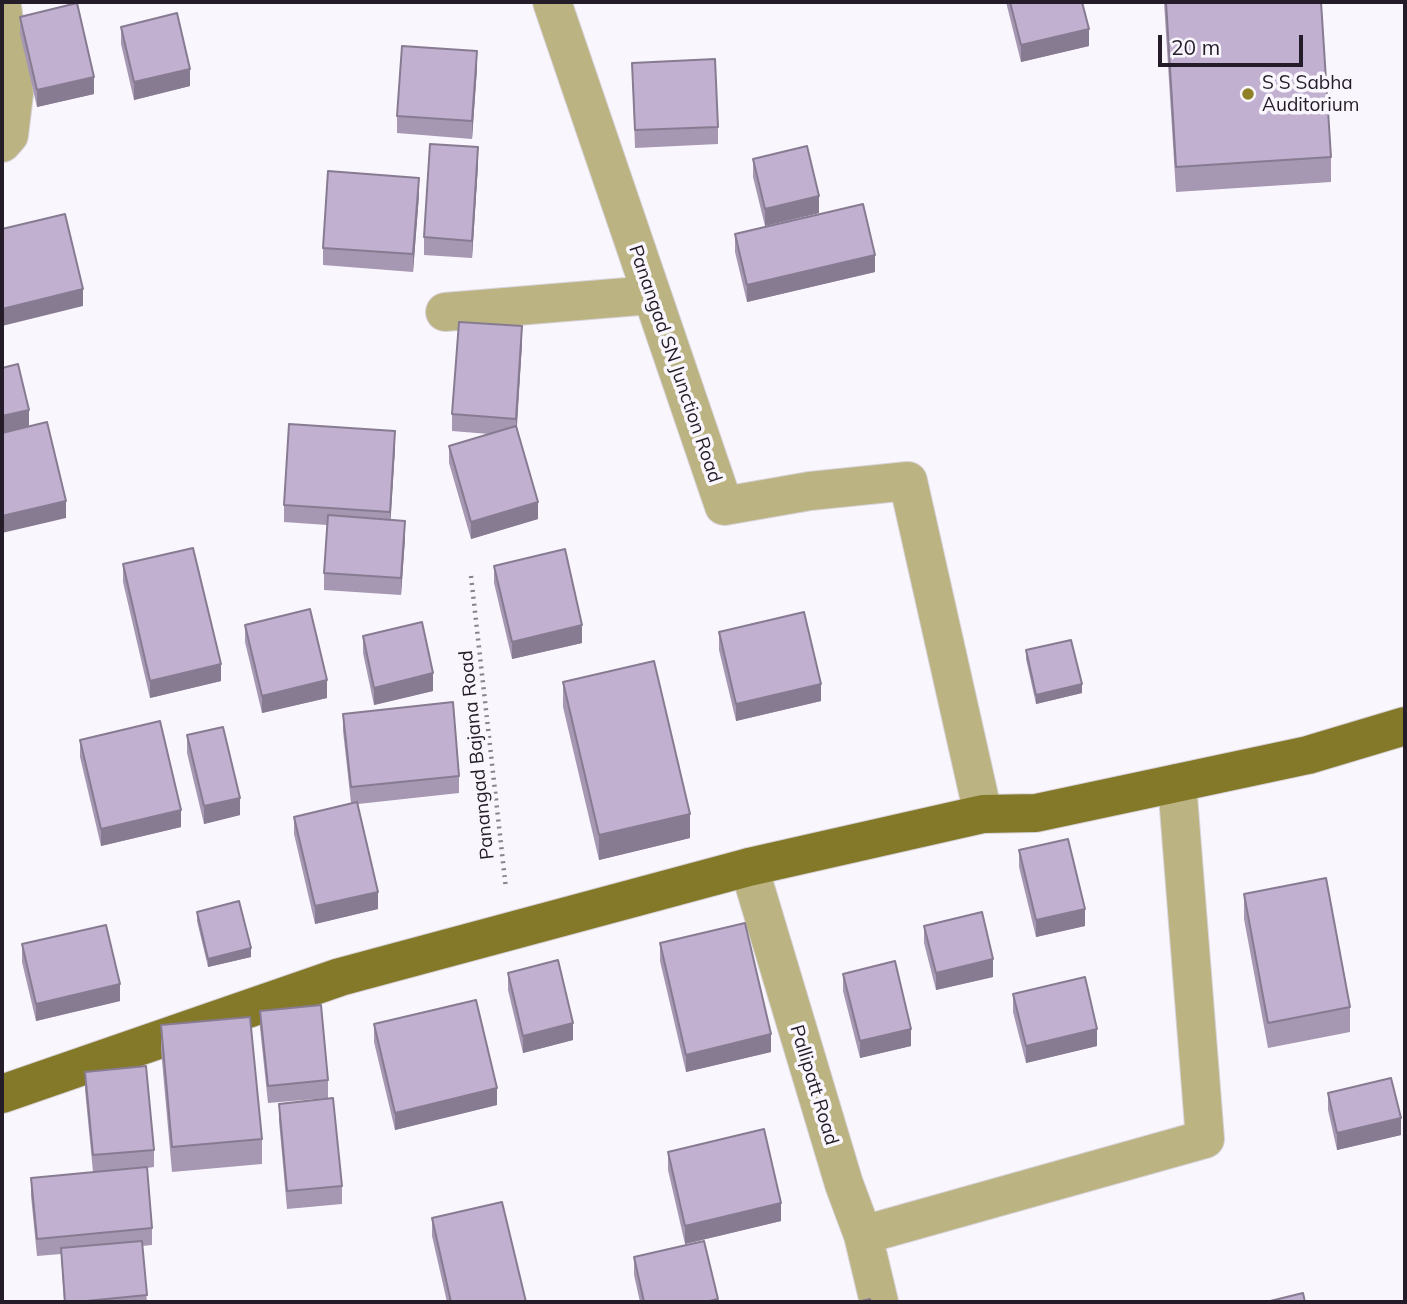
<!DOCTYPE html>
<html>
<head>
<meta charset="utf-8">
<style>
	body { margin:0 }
	#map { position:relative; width:1407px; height:1304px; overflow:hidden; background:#faf6fd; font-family:Mulish,sans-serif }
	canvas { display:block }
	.frame { position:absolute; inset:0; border:4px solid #241d29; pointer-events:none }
	.scale { position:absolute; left:1158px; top:35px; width:145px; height:32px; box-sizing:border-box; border:4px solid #241d29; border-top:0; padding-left:9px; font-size:21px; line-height:24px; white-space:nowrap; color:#241d29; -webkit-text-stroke:5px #faf6fd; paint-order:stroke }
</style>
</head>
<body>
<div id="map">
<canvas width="1407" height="1304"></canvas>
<div class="frame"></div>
<div class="scale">20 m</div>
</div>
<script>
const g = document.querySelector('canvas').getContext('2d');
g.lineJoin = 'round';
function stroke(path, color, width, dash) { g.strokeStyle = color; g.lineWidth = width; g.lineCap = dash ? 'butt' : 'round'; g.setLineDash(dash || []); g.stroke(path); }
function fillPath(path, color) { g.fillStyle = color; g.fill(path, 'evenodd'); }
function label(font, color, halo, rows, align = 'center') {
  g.font = font + ' Mulish,sans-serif'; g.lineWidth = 7; g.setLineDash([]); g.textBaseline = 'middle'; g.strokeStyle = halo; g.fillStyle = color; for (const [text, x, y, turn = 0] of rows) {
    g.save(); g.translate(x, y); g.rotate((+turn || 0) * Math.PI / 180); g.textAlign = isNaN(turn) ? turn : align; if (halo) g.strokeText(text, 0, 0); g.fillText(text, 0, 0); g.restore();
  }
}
const minor = new Path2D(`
	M 552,2 L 724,506 L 810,491 L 908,481 L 983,814
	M 2,6 L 14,94 L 9,135 L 2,143
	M 445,312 L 651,295
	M 749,867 L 844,1184 L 863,1235 L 879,1302
	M 863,1235 L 1205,1139 L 1177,783`);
const major = new Path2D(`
	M 2,1094 L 340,977 L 749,867 L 983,814 L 1036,813 L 1308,755 L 1405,726`);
stroke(minor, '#d8d3db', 40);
stroke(major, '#d8d3db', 40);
stroke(new Path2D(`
	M 471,576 L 506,889`), '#88828c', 4.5, [2, 5]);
stroke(minor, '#bbb482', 38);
stroke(major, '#847928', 38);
fillPath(new Path2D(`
	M 1006,2 L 1082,2 L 1089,46 L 1021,62 Z
	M 1164,2 L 1321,2 L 1331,157 L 1331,182 L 1176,192 Z
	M 20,17 L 94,94 L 37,107 L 20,34 Z
	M 121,27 L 190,86 L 134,100 L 121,44 Z
	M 632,63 L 718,127 L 718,144 L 635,148 Z
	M 477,68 L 472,139 L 397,133 L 397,116 Z
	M 753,159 L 819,213 L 765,226 L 753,177 Z
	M 478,165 L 472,258 L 424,255 L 424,237 Z
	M 419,195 L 413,272 L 323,265 L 323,248 Z
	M 735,234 L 875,272 L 747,302 L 735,252 Z
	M 522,343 L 517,427 L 538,519 L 471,539 L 449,463 L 449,446 L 489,434 L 452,431 L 452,414 Z
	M 395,448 L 390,520 L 405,538 L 401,595 L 324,590 L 324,573 L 327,525 L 284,522 L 284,505 Z
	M 123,564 L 221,681 L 150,698 L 123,582 Z
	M 494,566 L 582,643 L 512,659 L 494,583 Z
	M 245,625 L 327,698 L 262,713 L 245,642 Z
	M 719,632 L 821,701 L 736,721 L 719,650 Z
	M 363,636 L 433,691 L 374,705 L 363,653 Z
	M 1026,650 L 1082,693 L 1036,704 L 1026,659 Z
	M 563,682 L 690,838 L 599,860 L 563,707 Z
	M 343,714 L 459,776 L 459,793 L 358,804 L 378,909 L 315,924 L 294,834 L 294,817 L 351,803 L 343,731 Z
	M 187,735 L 240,815 L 204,824 L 187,753 Z
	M 80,740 L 181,827 L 101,846 L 80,757 Z
	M 1019,850 L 1085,926 L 1036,937 L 1019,867 Z
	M 1244,894 L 1350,1007 L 1350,1032 L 1268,1048 L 1244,919 Z
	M 197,912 L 251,957 L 208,967 L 197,921 Z
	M 924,926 L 993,977 L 936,990 L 924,943 Z
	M 660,943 L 771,1052 L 686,1072 L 660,961 Z
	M 22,944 L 120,1001 L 36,1021 L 22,962 Z
	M 508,973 L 573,1040 L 523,1053 L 508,990 Z
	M 843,974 L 911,1046 L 860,1058 L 843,991 Z
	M 1013,994 L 1097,1046 L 1026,1063 L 1013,1012 Z
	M 260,1011 L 328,1080 L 328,1098 L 268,1103 L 260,1028 Z
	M 374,1024 L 497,1105 L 395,1130 L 374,1042 Z
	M 161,1025 L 262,1139 L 262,1164 L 172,1172 L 161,1050 Z
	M 85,1072 L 154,1150 L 154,1167 L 147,1168 L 152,1228 L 152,1245 L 142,1246 L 147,1302 L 64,1302 L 61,1254 L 37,1256 L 31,1196 L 31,1178 L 93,1172 L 85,1090 Z
	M 1328,1093 L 1401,1135 L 1337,1150 L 1328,1110 Z
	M 279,1104 L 342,1186 L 342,1204 L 287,1209 L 279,1121 Z
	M 668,1152 L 781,1221 L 685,1244 L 668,1170 Z
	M 432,1218 L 526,1302 L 447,1302 L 432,1236 Z
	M 634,1257 L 718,1302 L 640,1302 L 634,1275 Z`), '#a697b3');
fillPath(new Path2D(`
	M 1089,29 L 1089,46 L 1021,62 L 1021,45 Z
	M 477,51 L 477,68 L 472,139 L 472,121 Z
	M 190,69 L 190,86 L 134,100 L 134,82 Z
	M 94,77 L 94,94 L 37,107 L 37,90 Z
	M 478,147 L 478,165 L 472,258 L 472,241 Z
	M 419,178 L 419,195 L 413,272 L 413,254 Z
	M 819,196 L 819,213 L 765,226 L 765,209 Z
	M 875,255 L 875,272 L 747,302 L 747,285 Z
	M 83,289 L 83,306 L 2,326 L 2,309 Z
	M 522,326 L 522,343 L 516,436 L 516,419 Z
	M 29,410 L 29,428 L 2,434 L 2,416 Z
	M 395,431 L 395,448 L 390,530 L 390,512 Z
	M 66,501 L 66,518 L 2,533 L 2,516 Z
	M 538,502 L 538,519 L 471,539 L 471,522 Z
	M 405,521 L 405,538 L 401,595 L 401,578 Z
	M 582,625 L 582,643 L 512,659 L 512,642 Z
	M 221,664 L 221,681 L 150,698 L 150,681 Z
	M 433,673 L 433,691 L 374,705 L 374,688 Z
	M 327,680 L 327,698 L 262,713 L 262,696 Z
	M 821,684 L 821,701 L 736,721 L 736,704 Z
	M 1082,684 L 1082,693 L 1036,704 L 1036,695 Z
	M 240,798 L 240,815 L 204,824 L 204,806 Z
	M 181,810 L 181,827 L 101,846 L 101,829 Z
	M 690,814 L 690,838 L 599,860 L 599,835 Z
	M 378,892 L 378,909 L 315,924 L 315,906 Z
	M 1085,909 L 1085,926 L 1036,937 L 1036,920 Z
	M 251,948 L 251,957 L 208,967 L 208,959 Z
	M 993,959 L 993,977 L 936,990 L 936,973 Z
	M 120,984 L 120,1001 L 36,1021 L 36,1004 Z
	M 573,1023 L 573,1040 L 523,1053 L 523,1036 Z
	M 911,1029 L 911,1046 L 860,1058 L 860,1041 Z
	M 1097,1029 L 1097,1046 L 1026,1063 L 1026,1046 Z
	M 771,1034 L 771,1052 L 686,1072 L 686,1055 Z
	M 497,1088 L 497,1105 L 395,1130 L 395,1113 Z
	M 1401,1118 L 1401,1135 L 1337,1150 L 1337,1133 Z
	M 781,1203 L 781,1221 L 685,1244 L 685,1226 Z`), '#877b92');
const building = new Path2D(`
	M 1010,2 L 1082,2 L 1089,29 L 1021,45 Z
	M 1166,2 L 1321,2 L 1331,157 L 1176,167 Z
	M 77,3 L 94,77 L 37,90 L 20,17 Z
	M 177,13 L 190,69 L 134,82 L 121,27 Z
	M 402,46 L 477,51 L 472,121 L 397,116 Z
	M 715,59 L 718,127 L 635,130 L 632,63 Z
	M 430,144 L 478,147 L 472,241 L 424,237 Z
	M 807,146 L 819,196 L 765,209 L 753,159 Z
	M 328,171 L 419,178 L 413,254 L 323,248 Z
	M 863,204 L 875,255 L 747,285 L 735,234 Z
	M 65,214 L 83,289 L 2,309 L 2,229 Z
	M 459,322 L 522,326 L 516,419 L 452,414 Z
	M 18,364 L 29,410 L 2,416 L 2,368 Z
	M 47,422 L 66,501 L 2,516 L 2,433 Z
	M 289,424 L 395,431 L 390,512 L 284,505 Z
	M 516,426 L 538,502 L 471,522 L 449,446 Z
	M 328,515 L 405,521 L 401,578 L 324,573 Z
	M 193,548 L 221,664 L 150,681 L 123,564 Z
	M 565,549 L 582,625 L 512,642 L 494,566 Z
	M 310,609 L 327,680 L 262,696 L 245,625 Z
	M 804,612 L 821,684 L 736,704 L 719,632 Z
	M 422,622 L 433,673 L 374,688 L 363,636 Z
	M 1071,640 L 1082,684 L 1036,695 L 1026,650 Z
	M 654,661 L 690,814 L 599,835 L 563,682 Z
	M 453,702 L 459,776 L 351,787 L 343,714 Z
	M 160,721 L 181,810 L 101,829 L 80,740 Z
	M 223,727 L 240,798 L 204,806 L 187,735 Z
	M 357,802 L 378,892 L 315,906 L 294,817 Z
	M 1068,839 L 1085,909 L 1036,920 L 1019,850 Z
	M 1326,878 L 1350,1007 L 1268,1023 L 1244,894 Z
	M 239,901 L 251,948 L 208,959 L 197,912 Z
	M 982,912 L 993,959 L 936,973 L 924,926 Z
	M 745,923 L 771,1034 L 686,1055 L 660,943 Z
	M 106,925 L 120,984 L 36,1004 L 22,944 Z
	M 558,960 L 573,1023 L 523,1036 L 508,973 Z
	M 895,961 L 911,1029 L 860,1041 L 843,974 Z
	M 1085,977 L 1097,1029 L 1026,1046 L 1013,994 Z
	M 476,1000 L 497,1088 L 395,1113 L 374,1024 Z
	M 321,1005 L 328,1080 L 268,1086 L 260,1011 Z
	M 250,1017 L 262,1139 L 172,1147 L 161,1025 Z
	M 146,1066 L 154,1150 L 93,1155 L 85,1072 Z
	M 1391,1078 L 1401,1118 L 1337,1133 L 1328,1093 Z
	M 333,1098 L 342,1186 L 287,1191 L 279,1104 Z
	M 764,1129 L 781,1203 L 685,1226 L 668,1152 Z
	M 147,1167 L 152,1228 L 37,1239 L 31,1178 Z
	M 502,1202 L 526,1302 L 451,1302 L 432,1218 Z
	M 142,1241 L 147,1295 L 76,1302 L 65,1302 L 61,1248 Z
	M 704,1241 L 718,1299 L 705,1302 L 644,1302 L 634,1257 Z
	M 1303,1293 L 1305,1302 L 1266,1302 Z
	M 870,1299 L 871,1302 L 858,1302 Z`);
fillPath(building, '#c1b0d0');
stroke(building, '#877b92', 2);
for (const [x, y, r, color] of [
	[1248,94,7,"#8e8128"]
]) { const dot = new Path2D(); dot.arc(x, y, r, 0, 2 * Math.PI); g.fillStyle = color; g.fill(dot); stroke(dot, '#faf6fd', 2.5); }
label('19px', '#241d29', '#faf6fd', [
	["S S Sabha",1262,83],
	["Auditorium",1262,105]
], 'left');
label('19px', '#241d29', '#faf6fd', [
	["Panangad SN Junction Road",675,364,71],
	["Panangad Bajana Road",477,755,-96],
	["Pallipatt Road",814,1085,73]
]);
</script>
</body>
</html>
